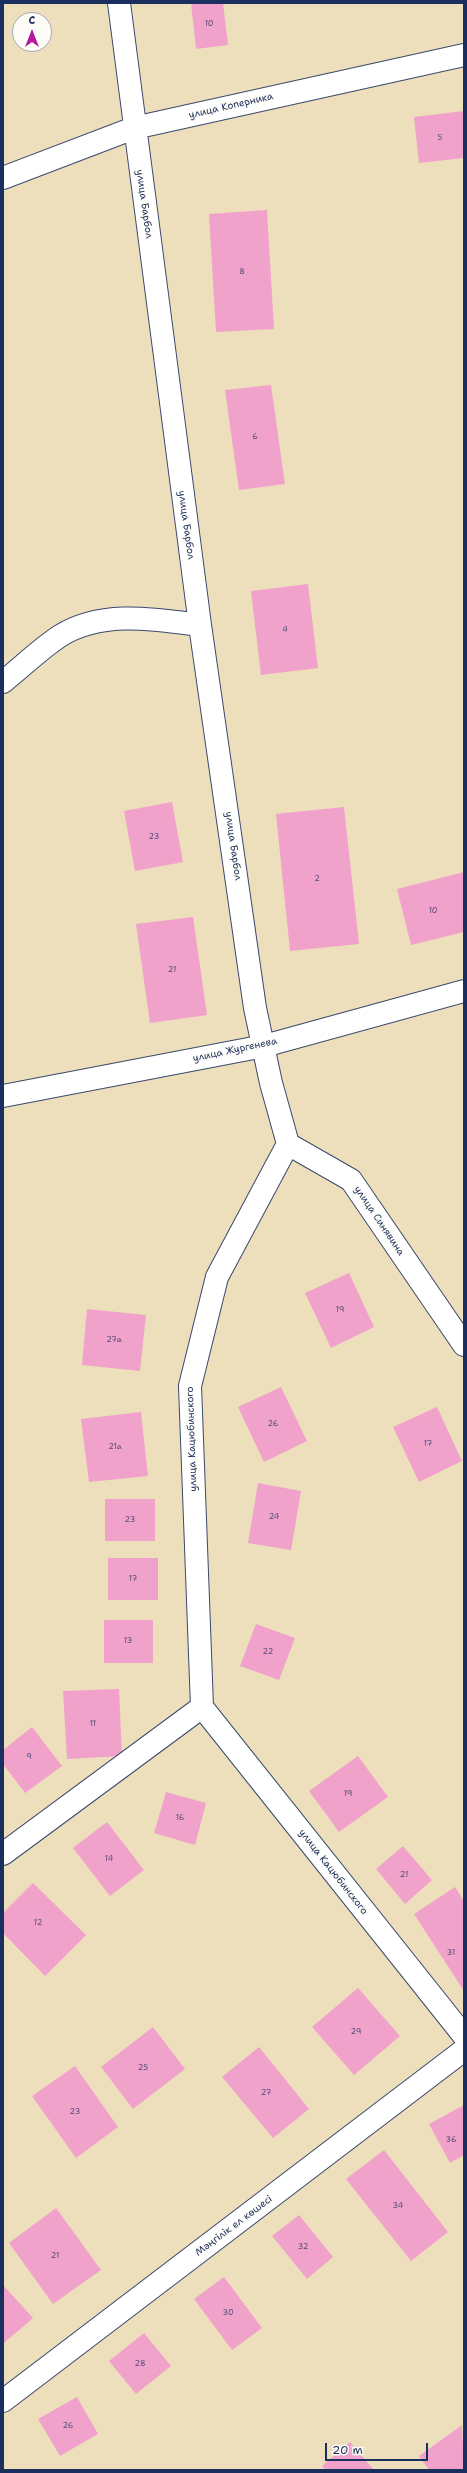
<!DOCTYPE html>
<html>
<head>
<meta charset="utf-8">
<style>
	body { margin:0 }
	#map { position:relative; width:467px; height:2473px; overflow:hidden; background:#eddebc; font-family:"Shantell Sans",sans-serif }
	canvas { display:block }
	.frame { position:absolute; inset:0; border:4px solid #1b2f5e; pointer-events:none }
	.north { position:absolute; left:12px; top:12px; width:40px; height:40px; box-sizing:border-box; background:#fdfcf7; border:1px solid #a3aaba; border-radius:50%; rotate:0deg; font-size:11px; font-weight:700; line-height:16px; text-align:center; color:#1b2f5e }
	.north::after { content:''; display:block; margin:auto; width:14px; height:18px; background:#b5179e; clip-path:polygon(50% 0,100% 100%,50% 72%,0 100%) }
	.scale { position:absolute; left:325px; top:2443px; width:103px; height:18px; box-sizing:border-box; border:2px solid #1b2f5e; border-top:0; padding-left:5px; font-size:12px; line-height:14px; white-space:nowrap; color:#1b2f5e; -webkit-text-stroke:3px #fdfcf7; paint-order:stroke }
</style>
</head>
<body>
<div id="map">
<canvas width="467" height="2473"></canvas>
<div class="frame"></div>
<div class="north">С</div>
<div class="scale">20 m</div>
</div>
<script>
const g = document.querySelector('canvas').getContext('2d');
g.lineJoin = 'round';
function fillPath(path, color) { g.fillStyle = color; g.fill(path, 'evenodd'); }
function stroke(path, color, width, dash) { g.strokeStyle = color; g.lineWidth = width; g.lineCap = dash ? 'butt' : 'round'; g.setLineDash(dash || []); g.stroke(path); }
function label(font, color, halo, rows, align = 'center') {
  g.font = font + ' "Shantell Sans",sans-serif'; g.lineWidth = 3; g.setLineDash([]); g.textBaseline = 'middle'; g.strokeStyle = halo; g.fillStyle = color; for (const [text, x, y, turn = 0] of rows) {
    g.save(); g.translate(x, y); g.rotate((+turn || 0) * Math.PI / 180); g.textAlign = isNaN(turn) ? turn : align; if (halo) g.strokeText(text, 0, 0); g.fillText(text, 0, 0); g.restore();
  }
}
fillPath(new Path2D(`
	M 191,3 L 223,3 L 228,45 L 196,49 Z
	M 464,111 L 464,158 L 419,163 L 414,117 Z
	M 267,210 L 274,329 L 216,332 L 209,214 Z
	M 271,385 L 285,484 L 239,490 L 225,390 Z
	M 308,584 L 318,668 L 261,675 L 251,591 Z
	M 172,802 L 183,862 L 135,871 L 124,811 Z
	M 344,807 L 359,944 L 290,951 L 276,814 Z
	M 464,872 L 464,932 L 411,945 L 397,889 Z
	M 193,917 L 207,1015 L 150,1023 L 136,924 Z
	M 349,1273 L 374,1327 L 331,1348 L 305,1293 Z
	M 87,1309 L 146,1315 L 140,1371 L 82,1365 Z
	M 281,1387 L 307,1441 L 264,1462 L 238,1407 Z
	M 437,1407 L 462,1461 L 419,1482 L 393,1427 Z
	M 141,1412 L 148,1476 L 89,1482 L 81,1419 Z
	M 258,1483 L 301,1491 L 291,1550 L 248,1543 Z
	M 105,1499 L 155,1499 L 155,1541 L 105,1541 Z
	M 108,1558 L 158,1558 L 158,1600 L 108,1600 Z
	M 104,1620 L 153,1620 L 153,1663 L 104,1663 Z
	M 256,1624 L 295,1638 L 279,1680 L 240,1666 Z
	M 119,1689 L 122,1756 L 67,1759 L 63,1691 Z
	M 32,1727 L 62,1766 L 25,1793 L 3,1764 L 3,1750 Z
	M 358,1756 L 388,1797 L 339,1832 L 309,1791 Z
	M 166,1792 L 206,1803 L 195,1845 L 154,1833 Z
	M 107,1822 L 144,1870 L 110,1896 L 73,1848 Z
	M 403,1846 L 432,1880 L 405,1904 L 376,1869 Z
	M 33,1883 L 86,1935 L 45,1976 L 3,1933 L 3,1913 Z
	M 455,1887 L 464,1901 L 464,1991 L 414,1914 Z
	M 358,1988 L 400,2036 L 354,2075 L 312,2027 Z
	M 153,2027 L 185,2069 L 133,2109 L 101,2067 Z
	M 259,2047 L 309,2109 L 273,2138 L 222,2077 Z
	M 75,2066 L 118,2127 L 76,2158 L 32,2096 Z
	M 464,2105 L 464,2155 L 450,2163 L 429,2124 Z
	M 384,2150 L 448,2232 L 411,2261 L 346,2179 Z
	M 56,2208 L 101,2270 L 53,2304 L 9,2243 Z
	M 299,2215 L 333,2257 L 307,2279 L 272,2236 Z
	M 224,2277 L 262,2328 L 232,2350 L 194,2299 Z
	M 3,2285 L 33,2318 L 3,2344 Z
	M 144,2333 L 171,2366 L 136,2394 L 109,2361 Z
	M 77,2397 L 98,2434 L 60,2456 L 38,2419 Z
	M 462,2425 L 464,2470 L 429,2470 L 419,2456 Z
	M 350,2442 L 374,2470 L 325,2470 L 322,2466 Z`), '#f1a2cb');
const minor = new Path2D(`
	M 119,3 L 200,625 L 255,1008 L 271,1083 L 288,1144 L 351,1180 L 464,1345
	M 3,178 L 134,128 L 464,55
	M 3,682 C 22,667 40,649 60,636 C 102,610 153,619 200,625
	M 3,1096 L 264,1046 L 464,991
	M 288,1144 L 217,1277 L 190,1386 L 202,1707 L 464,2036
	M 3,1854 L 202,1707
	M 3,2401 L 464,2050`);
stroke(minor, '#3a496c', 24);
stroke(minor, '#fff', 22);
label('8px', '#504c79', null, [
	["10",209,24],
	["5",440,138],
	["8",242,272],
	["6",255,437],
	["4",285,630],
	["23",154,837],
	["2",317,879],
	["10",433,911],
	["21",172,970],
	["19",340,1310],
	["27а",114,1340],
	["26",273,1424],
	["17",428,1444],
	["21а",115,1447],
	["24",274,1517],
	["23",130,1520],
	["17",133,1579],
	["13",128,1641],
	["22",268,1652],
	["11",93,1724],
	["9",29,1757],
	["19",348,1794],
	["16",180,1818],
	["14",109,1859],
	["21",404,1875],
	["12",38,1923],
	["31",451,1953],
	["29",356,2032],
	["25",143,2068],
	["27",266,2093],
	["23",75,2112],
	["36",451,2140],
	["34",398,2206],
	["32",303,2247],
	["21",55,2256],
	["30",228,2313],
	["28",140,2364],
	["26",68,2426]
]);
label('10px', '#1b2f5e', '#fdfcf7', [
	["улица Коперника",231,106,-13],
	["улица Барбол",144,204,82],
	["улица Барбол",186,525,82],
	["улица Барбол",233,846,82],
	["улица Жургенева",235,1050,-12],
	["улица Синявина",379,1221,56],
	["улица Кацюбинского",192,1439,-92],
	["улица Кацюбинского",333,1872,52],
	["Мәңгілік ел көшесі",234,2226,-37]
]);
</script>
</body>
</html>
